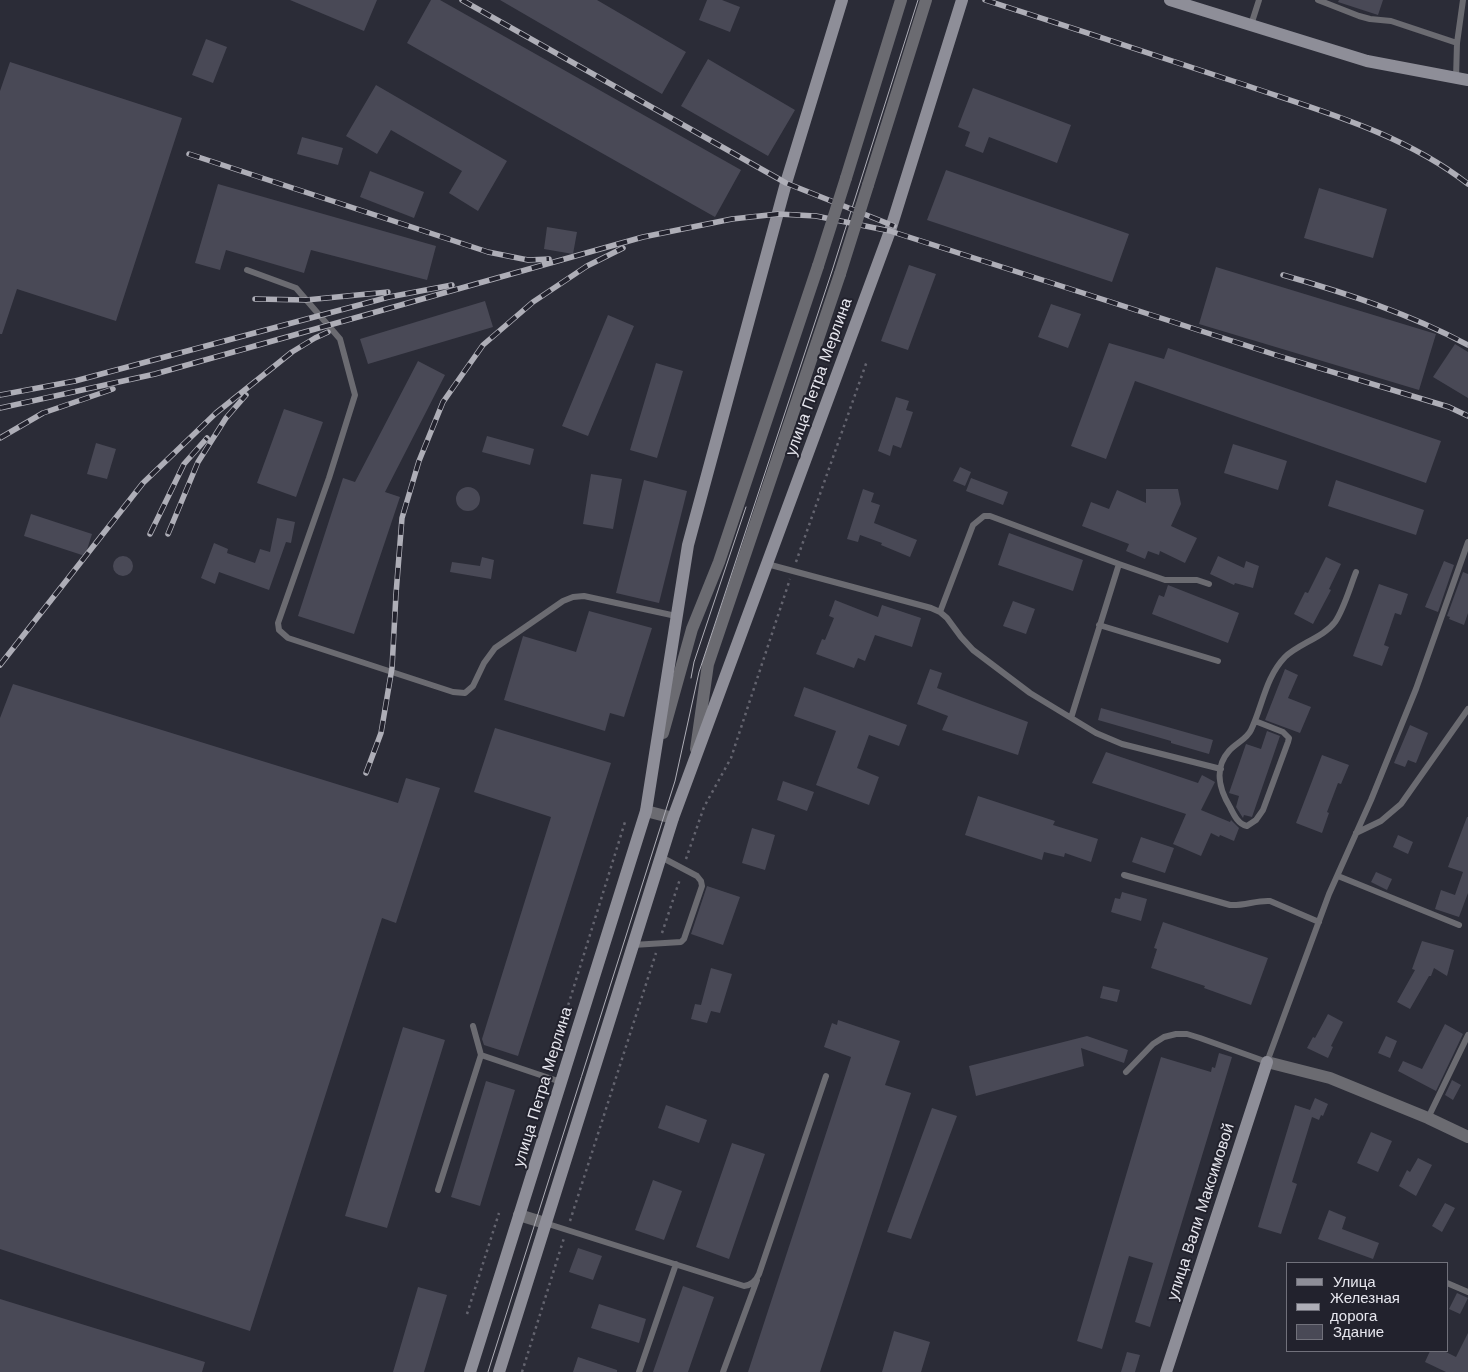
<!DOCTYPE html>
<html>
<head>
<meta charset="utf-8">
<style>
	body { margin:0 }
	#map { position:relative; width:1468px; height:1372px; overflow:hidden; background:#2b2c37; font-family:"Work Sans",sans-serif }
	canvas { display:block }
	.legend { position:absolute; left:1286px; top:1262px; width:162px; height:90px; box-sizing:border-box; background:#22222d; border:1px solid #71717b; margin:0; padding:6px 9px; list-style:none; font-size:15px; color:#e7e7ef }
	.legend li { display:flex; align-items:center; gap:10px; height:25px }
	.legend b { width:25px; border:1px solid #71717b }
</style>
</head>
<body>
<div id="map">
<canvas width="1468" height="1372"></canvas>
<ul class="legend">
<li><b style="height:6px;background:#8e8e98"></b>Улица</li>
<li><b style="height:6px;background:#aeaeb7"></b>Железная дорога</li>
<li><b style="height:14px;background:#494956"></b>Здание</li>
</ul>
</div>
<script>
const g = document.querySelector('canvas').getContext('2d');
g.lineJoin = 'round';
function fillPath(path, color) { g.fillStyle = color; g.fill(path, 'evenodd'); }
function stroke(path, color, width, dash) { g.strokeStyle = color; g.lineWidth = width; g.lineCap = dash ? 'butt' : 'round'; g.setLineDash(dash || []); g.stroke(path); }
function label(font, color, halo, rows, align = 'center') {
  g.font = font + ' "Work Sans",sans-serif'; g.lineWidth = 4; g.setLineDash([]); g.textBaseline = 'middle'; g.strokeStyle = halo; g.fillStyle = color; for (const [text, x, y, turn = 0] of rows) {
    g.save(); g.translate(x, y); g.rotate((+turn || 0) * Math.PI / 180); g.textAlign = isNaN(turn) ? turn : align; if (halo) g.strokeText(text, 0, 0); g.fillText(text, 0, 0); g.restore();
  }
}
fillPath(new Path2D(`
	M 290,0 L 377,0 L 364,31 Z
	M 431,0 L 440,0 L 741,170 L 715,217 L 407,43 Z
	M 500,0 L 597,0 L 686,52 L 662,94 Z
	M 707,0 L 722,0 L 740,7 L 730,32 L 699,20 Z
	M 1339,0 L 1383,0 L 1378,15 L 1338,2 Z
	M 206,39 L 227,47 L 213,83 L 192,75 Z
	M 708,59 L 795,110 L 768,156 L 681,106 Z
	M 10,62 L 182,118 L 116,321 L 17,289 L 2,334 L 0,334 L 0,91 Z
	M 376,85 L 507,161 L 478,211 L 449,193 L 462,171 L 391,130 L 377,154 L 346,136 Z
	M 973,88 L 1071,125 L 1057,163 L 989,137 L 983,153 L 965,146 L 970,132 L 958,127 Z
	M 302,137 L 343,148 L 338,165 L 297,154 Z
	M 946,170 L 1129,234 L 1112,282 L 927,220 Z
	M 370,171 L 424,192 L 414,218 L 360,197 Z
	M 218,184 L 436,246 L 427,280 L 311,250 L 304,273 L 226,250 L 220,270 L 195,263 Z
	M 1319,188 L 1387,209 L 1373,258 L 1304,238 Z
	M 547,227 L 577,232 L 573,254 L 544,249 Z
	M 909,265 L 936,274 L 908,350 L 881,341 Z
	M 1216,267 L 1436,334 L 1419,390 L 1199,324 Z
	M 485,301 L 493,327 L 368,364 L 360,339 Z
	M 1051,304 L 1081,314 L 1068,348 L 1038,337 Z
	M 608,315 L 634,326 L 588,436 L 562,426 Z
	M 1109,343 L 1164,359 L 1168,348 L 1441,441 L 1426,483 L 1135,381 L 1106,459 L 1071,446 Z
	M 1455,344 L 1468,352 L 1468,398 L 1433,377 Z
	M 418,361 L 445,375 L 385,492 L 400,497 L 354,634 L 298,616 L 343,478 L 355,482 Z
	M 656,363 L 683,371 L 657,458 L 630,450 Z
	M 896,397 L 909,401 L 906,410 L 913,412 L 901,448 L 893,445 L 890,456 L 878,451 Z
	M 284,409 L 323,422 L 296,497 L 257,483 Z
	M 487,436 L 534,449 L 530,465 L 482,452 Z
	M 96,443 L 116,449 L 107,479 L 87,474 Z
	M 1233,444 L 1287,461 L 1278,490 L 1224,473 Z
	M 960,467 L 971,472 L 965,486 L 953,481 Z
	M 591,474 L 622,479 L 613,529 L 583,524 Z
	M 971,478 L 1008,492 L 1003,505 L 966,491 Z
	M 644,480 L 687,491 L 659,603 L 616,593 Z
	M 1336,480 L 1424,510 L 1416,535 L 1328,506 Z
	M456 499a12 12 0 1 1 24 0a12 12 0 1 1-24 0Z
	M 863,489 L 874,493 L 871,502 L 880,505 L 874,523 L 917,540 L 910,557 L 881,545 L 882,543 L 860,535 L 858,542 L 847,539 Z
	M 1146,489 L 1178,489 L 1181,504 L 1171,526 L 1197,538 L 1185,563 L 1160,551 L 1159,555 L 1148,551 L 1145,559 L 1126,551 L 1129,544 L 1082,526 L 1091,502 L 1109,509 L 1117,490 L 1146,503 Z
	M 31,514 L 92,534 L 85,556 L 24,536 Z
	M 277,518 L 295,522 L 291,543 L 286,542 L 269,590 L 219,572 L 215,584 L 201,578 L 214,543 L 228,549 L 227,553 L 255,563 L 260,549 L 270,552 Z
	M 1009,533 L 1083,560 L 1073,591 L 998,565 Z
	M113 566a10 10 0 1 1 20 0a10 10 0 1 1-20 0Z
	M 1218,556 L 1244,568 L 1246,561 L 1259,566 L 1253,588 L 1235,583 L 1234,585 L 1210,574 Z
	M 482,557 L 494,560 L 491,579 L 450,572 L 452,562 L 480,566 Z
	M 1326,557 L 1341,564 L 1329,589 L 1331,590 L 1313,624 L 1294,614 L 1305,592 L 1308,593 Z
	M 1444,561 L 1454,565 L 1438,612 L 1425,607 Z
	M 1463,572 L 1468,574 L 1468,613 L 1464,625 L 1449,619 L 1450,617 L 1447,616 Z
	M 1379,584 L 1408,594 L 1401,615 L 1395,613 L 1384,645 L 1389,647 L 1382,666 L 1353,656 Z
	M 1168,585 L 1239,613 L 1228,643 L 1152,614 L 1159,595 L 1164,597 Z
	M 835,600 L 878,617 L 882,605 L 921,618 L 912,647 L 875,635 L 865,661 L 858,658 L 854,668 L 816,654 L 822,639 L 825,640 L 834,618 L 829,616 Z
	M 1013,601 L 1035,609 L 1026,634 L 1003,626 Z
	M 589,611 L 652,628 L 624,717 L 610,713 L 605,731 L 504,700 L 523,636 L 576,652 Z
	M 930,669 L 942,673 L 937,688 L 1028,722 L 1018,755 L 942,730 L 948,716 L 917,704 Z
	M 1285,669 L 1298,675 L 1288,698 L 1311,707 L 1300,733 L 1265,720 Z
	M 13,684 L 398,803 L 406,778 L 440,788 L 396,923 L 382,918 L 250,1331 L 0,1249 L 0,718 Z
	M 804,687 L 907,725 L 899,746 L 869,735 L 857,768 L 879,777 L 869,805 L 816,785 L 836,731 L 794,716 Z
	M 1101,708 L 1213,740 L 1209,754 L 1171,743 L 1171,741 L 1098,720 Z
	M 1410,725 L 1428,733 L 1416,763 L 1408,760 L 1405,767 L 1394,763 Z
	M 495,728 L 611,763 L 518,1056 L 484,1045 L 482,1039 L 551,817 L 474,792 Z
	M 1267,731 L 1280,736 L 1252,817 L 1244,815 L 1243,818 L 1236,807 L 1239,796 L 1229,793 L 1246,744 L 1261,749 Z
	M 1106,752 L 1198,783 L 1202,775 L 1215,782 L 1201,810 L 1230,822 L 1231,820 L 1239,828 L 1234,841 L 1220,835 L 1219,837 L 1211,833 L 1201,856 L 1173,844 L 1186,814 L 1092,783 Z
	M 1322,755 L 1349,765 L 1341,784 L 1338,783 L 1327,812 L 1329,813 L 1322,833 L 1296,823 Z
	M 783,781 L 814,792 L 807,811 L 777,800 Z
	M 978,796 L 1055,821 L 1053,825 L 1098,839 L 1091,862 L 1065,853 L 1064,857 L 1044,852 L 1042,860 L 965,835 Z
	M 1467,817 L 1468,817 L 1468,893 L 1459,917 L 1435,909 L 1441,890 L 1455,895 L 1463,872 L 1448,867 Z
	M 752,828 L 775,835 L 765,870 L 742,863 Z
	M 1398,835 L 1413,842 L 1408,854 L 1393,847 Z
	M 1141,837 L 1174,848 L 1165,873 L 1132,862 Z
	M 1376,872 L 1392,879 L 1387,890 L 1371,882 Z
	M 707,886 L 740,897 L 723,945 L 691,934 Z
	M 1122,892 L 1147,899 L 1141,921 L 1111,912 L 1115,898 L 1120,899 Z
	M 1163,922 L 1268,958 L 1251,1005 L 1204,988 L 1205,986 L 1151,968 L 1157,949 L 1154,948 Z
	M 1422,941 L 1454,950 L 1447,976 L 1434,968 L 1431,976 L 1429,976 L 1410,1009 L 1397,1002 L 1415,970 L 1412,969 Z
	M 711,968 L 732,974 L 720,1013 L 711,1011 L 707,1023 L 691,1019 L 695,1004 L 701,1005 Z
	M 1103,986 L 1120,990 L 1117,1002 L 1100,998 Z
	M 1328,1014 L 1343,1022 L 1331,1046 L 1333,1047 L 1328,1058 L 1307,1048 L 1313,1037 L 1315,1038 Z
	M 838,1020 L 900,1041 L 885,1085 L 911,1093 L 820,1372 L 748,1372 L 851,1057 L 824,1047 L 832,1023 L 837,1025 Z
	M 1445,1024 L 1463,1034 L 1436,1091 L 1398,1071 L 1403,1061 L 1422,1069 Z
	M 403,1027 L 445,1040 L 387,1228 L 345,1216 Z
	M 1087,1036 L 1128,1050 L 1124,1063 L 1081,1048 L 1084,1066 L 976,1096 L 969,1066 Z
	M 1386,1036 L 1397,1041 L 1390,1058 L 1378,1053 Z
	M 1219,1053 L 1232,1057 L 1150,1327 L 1135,1322 L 1153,1263 L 1129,1256 L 1102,1349 L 1077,1341 L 1161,1057 L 1211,1072 L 1212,1067 L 1215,1068 Z
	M 1452,1080 L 1461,1085 L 1453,1100 L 1445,1095 Z
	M 486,1081 L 515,1090 L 480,1206 L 451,1197 Z
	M 1315,1098 L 1328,1104 L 1323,1116 L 1321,1115 L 1319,1120 L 1312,1117 L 1292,1182 L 1297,1184 L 1281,1234 L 1258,1227 L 1295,1105 L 1310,1110 Z
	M 666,1105 L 707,1120 L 699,1143 L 658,1128 Z
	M 932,1108 L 957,1116 L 911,1239 L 887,1232 Z
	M 1371,1132 L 1392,1141 L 1378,1172 L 1357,1163 Z
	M 732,1143 L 765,1154 L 729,1259 L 696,1247 Z
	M 1418,1158 L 1432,1165 L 1416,1196 L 1399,1186 L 1407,1170 L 1410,1172 Z
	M 653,1180 L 682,1191 L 664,1240 L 635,1230 Z
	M 1445,1203 L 1455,1208 L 1442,1232 L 1432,1226 Z
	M 1329,1210 L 1346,1217 L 1342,1229 L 1379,1243 L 1373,1259 L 1318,1239 Z
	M 578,1248 L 602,1256 L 593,1280 L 569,1272 Z
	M 683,1286 L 714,1297 L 688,1372 L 653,1372 Z
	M 418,1287 L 447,1295 L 424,1372 L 393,1372 Z
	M 1457,1293 L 1468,1298 L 1460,1314 L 1449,1309 Z
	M 0,1299 L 205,1362 L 202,1372 L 0,1372 Z
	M 599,1304 L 646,1319 L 639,1343 L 591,1328 Z
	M 894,1331 L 930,1342 L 921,1372 L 882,1372 Z
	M 1468,1333 L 1468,1372 L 1446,1372 L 1425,1362 L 1430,1351 L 1444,1351 L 1456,1357 Z
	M 1127,1352 L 1140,1355 L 1135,1372 L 1121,1372 Z
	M 578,1357 L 617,1370 L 617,1372 L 573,1372 Z`), '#494956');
stroke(new Path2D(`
	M 796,562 L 867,361
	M 686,859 L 704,807 L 731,758 L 790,579
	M 662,933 L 680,879
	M 549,1067 L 625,822
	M 570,1221 L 656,953
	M 467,1314 L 499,1213
	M 522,1372 L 564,1238`), '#64646f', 2.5, [2.5, 4]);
stroke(new Path2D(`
	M 1318,0 L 1359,16 L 1370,19 L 1391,21 L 1457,43
	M 1251,25 L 1259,0
	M 1456,79 L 1457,43 L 1463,0
	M 247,270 L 296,288 L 340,339 L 355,395 L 329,478 L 278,623 L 279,630 L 288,638 L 453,692 L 465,693 L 473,686 L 484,663 L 495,648 L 563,601 L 573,597 L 584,596 L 676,616
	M 767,564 L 931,608 L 940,612 L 947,618 L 961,637 L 973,650 L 1030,693 L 1096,733 L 1122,744 L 1221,769
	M 1119,564 L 1165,580 L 1197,580 L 1209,584
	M 940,612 L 973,525 L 984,516 L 990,516 L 1119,564 L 1071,718
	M 1099,625 L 1218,661
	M 1255,721 L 1283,732 L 1289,738 L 1288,742 L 1263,810 L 1256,820 L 1247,826 C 1238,824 1234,815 1230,807 C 1219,789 1214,768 1229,751 C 1236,743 1247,739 1251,730 C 1263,705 1265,678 1285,657 C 1298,644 1324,637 1335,622 C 1344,609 1350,587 1356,572
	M 1356,833 L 1381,821 L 1401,804 L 1468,709
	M 1124,875 L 1230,905 C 1244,906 1257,900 1270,901 L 1319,922
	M 1338,876 L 1459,925
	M 633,945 L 681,942 L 684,939 L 702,886 L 701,881 L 697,876 L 661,857
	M 473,1026 L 481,1055 L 561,1082
	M 1126,1072 L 1153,1044 L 1164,1037 L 1176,1034 L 1187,1034 L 1200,1038 L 1267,1062 L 1329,894 L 1371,800 L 1416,689 L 1468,542
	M 1428,1118 L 1468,1035
	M 438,1190 L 481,1055
	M 545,1223 L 744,1286 C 752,1285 756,1281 759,1274 L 826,1076
	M 1447,1283 L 1468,1292
	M 639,1372 L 676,1264
	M 723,1372 L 757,1280`), '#6b6b71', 6);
stroke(new Path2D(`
	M 846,178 L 901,0
	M 868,185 L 926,0
	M 663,733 L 692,629 L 719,562 L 818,266
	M 696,749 L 708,664 L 840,274
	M 646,811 L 673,818
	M 1267,1062 L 1330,1078 L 1428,1118 L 1468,1137
	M 519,1215 L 545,1223`), '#6b6b71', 12);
stroke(new Path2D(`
	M 1170,0 L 1367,61 L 1468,80
	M 470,1372 L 646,811 L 688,545 L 786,183 L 842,0
	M 499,1372 L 673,818 L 890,231 L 962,0
	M 1166,1372 L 1267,1062`), '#8e8e98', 12);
stroke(new Path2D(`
	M 691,678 L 694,662 L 746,507
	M 488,1372 L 675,781 L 699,672 L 832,271 L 918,0`), '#aeaeb7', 1);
const rail = new Path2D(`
	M 462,0 L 786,183 L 894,226
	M 985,0 C 1073,28 1160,57 1248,86 C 1324,112 1404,134 1468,184
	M 189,154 L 488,252 L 528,260 L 549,259
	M 1283,275 C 1346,293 1410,314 1468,345
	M 255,299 L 306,300 L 388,292
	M 0,395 L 75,381 L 389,297 L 452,285
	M 0,408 L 155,374 L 643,237 L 732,219 L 778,214 L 816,216 L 890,231 L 1279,356 L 1449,407 L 1468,416
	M 0,438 L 43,413 L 113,389
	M 150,534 L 184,464 L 207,438
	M 168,534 L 198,462 L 226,418 L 246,395
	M 0,665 L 143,483 L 216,413 L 292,352 L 315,338 L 328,332
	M 366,773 L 381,733 L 392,668 L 396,594 L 402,518 L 419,461 L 443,402 L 483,345 L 533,302 L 587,266 L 623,248`);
stroke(rail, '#aeaeb7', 5.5);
stroke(rail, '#22222d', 4, [11]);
stroke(new Path2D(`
	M 818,266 L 846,178
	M 840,274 L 868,185`), '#6b6b71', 12);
label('16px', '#e7e7ef', '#22222d', [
	["улица Петра Мерлина",819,377,-70],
	["улица Петра Мерлина",543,1087,-73],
	["улица Вали Максимовой",1201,1212,-72]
]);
</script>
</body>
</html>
